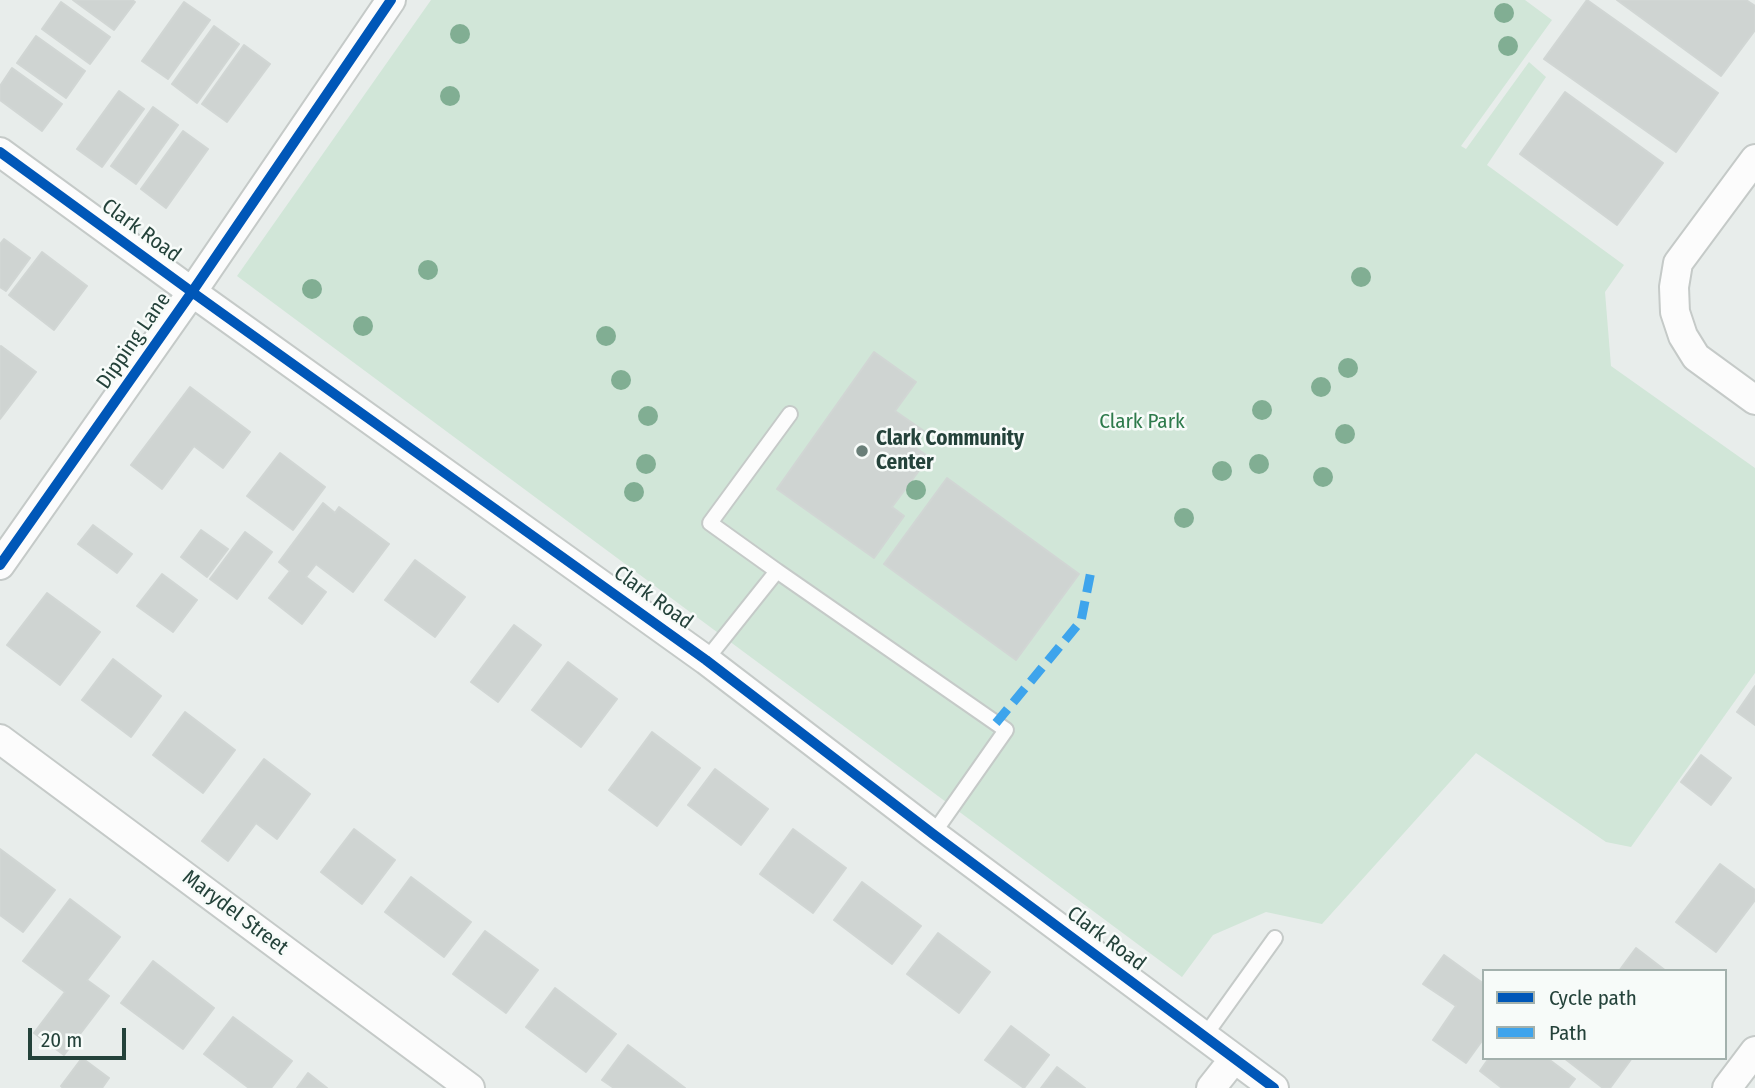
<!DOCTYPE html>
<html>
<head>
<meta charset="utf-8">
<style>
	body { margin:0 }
	#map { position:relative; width:1755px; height:1088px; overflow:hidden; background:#e8edeb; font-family:"Fira Sans Condensed",sans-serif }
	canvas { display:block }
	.legend { position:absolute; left:1482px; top:969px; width:245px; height:91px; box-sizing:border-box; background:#f7fbf9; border:2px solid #a3b1ad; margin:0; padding:9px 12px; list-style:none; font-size:21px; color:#24423a }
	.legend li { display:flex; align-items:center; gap:14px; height:35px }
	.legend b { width:35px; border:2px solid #a3b1ad }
	.scale { position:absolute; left:28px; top:1028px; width:98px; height:32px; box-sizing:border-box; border:4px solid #24423a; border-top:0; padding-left:9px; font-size:21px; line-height:24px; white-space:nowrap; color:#24423a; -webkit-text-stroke:5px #f7fbf9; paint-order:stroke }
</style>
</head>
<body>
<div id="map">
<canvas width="1755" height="1088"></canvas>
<ul class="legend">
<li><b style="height:9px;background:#0057b8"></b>Cycle path</li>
<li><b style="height:9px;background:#3ea4ec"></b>Path</li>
</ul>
<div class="scale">20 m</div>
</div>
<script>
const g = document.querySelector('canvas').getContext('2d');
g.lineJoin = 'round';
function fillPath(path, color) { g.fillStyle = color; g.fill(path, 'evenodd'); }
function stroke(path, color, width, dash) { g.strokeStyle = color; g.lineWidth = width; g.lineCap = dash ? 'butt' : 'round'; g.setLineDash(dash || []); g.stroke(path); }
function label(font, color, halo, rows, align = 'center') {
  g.font = font + ' "Fira Sans Condensed",sans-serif'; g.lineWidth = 5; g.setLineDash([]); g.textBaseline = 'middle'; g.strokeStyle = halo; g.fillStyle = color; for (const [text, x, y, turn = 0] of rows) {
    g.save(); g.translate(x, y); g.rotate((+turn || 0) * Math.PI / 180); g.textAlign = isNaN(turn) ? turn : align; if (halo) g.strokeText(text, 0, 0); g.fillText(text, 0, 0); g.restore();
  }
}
fillPath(new Path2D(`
	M 431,0 L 1525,0 L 1552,20 L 1461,146 L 1466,149 L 1529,62 L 1546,77 L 1487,165 L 1624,265 L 1605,292 L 1611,366 L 1755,468 L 1755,673 L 1631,847 L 1606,842 L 1476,753 L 1322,924 L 1266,912 L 1213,935 L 1182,977 L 237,276 Z`), '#d1e6d8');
const building = new Path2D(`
	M 73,0 L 132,0 L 135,2 L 114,30 Z
	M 1587,0 L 1718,93 L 1676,152 L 1544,59 Z
	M 1617,0 L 1746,0 L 1755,6 L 1755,30 L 1721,76 Z
	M 61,2 L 110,37 L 90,64 L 42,29 Z
	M 184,2 L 210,20 L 168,79 L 142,61 Z
	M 214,26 L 239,44 L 197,103 L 172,84 Z
	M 36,36 L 85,71 L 66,98 L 17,63 Z
	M 244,45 L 270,64 L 227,122 L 202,104 Z
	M 12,68 L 62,104 L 42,131 L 0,100 L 0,86 Z
	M 119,91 L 144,109 L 102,167 L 77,149 Z
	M 1565,92 L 1663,163 L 1617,225 L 1520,154 Z
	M 153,107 L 178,125 L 136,184 L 111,166 Z
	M 183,131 L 208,149 L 166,208 L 141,189 Z
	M 4,239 L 30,258 L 6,291 L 0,287 L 0,244 Z
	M 42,252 L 87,286 L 54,330 L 9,295 Z
	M 1,346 L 36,372 L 0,419 L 0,347 Z
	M 874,352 L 916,382 L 895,411 L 924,431 L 913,446 L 929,457 L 892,507 L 904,516 L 874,558 L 777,489 Z
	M 190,387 L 250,432 L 223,468 L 194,446 L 162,489 L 131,465 Z
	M 280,453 L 325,487 L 293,530 L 247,496 Z
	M 947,478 L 1079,574 L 1016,660 L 884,564 Z
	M 323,503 L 335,513 L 339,507 L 389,544 L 353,592 L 316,564 L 306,577 L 326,592 L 302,624 L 269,598 L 290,571 L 279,562 Z
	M 93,525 L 132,554 L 117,573 L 78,544 Z
	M 201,530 L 228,549 L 207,577 L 181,557 Z
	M 245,532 L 272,552 L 237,599 L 210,579 Z
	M 415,560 L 465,597 L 435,637 L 385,600 Z
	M 162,574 L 197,600 L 173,632 L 137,606 Z
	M 47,593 L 100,632 L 60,685 L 7,645 Z
	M 514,625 L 541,645 L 498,702 L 471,682 Z
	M 113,659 L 161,696 L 131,737 L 82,700 Z
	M 568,662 L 617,699 L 581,747 L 532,710 Z
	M 1755,686 L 1755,725 L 1737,712 Z
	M 185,712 L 235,750 L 203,793 L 153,755 Z
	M 652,732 L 700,768 L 657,826 L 609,790 Z
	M 1701,755 L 1731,778 L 1711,805 L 1681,782 Z
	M 264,759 L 310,794 L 277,839 L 256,823 L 228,861 L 202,841 Z
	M 715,769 L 768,809 L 741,845 L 688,805 Z
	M 354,829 L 395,860 L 362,904 L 321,872 Z
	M 793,829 L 846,868 L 813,913 L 760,874 Z
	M 0,849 L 55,890 L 23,932 L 0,915 Z
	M 1720,864 L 1755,890 L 1755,900 L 1716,952 L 1676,922 Z
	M 411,877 L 471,922 L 444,957 L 385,912 Z
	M 862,882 L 921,926 L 892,964 L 834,920 Z
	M 70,899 L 120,937 L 87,980 L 109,996 L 64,1055 L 34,1033 L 65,992 L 23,961 Z
	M 485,931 L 538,970 L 506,1013 L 453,974 Z
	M 938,933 L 990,972 L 959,1013 L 907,974 Z
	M 1636,948 L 1666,971 L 1619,971 Z
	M 1444,955 L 1484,984 L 1484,1038 L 1466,1063 L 1433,1040 L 1456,1006 L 1423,984 Z
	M 153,961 L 214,1008 L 183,1049 L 121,1003 Z
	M 555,988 L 616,1034 L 586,1072 L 526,1027 Z
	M 233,1017 L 292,1061 L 271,1088 L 249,1088 L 204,1054 Z
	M 1011,1026 L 1049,1055 L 1024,1088 L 985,1060 Z
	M 628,1045 L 685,1088 L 614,1088 L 602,1080 Z
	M 82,1058 L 109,1078 L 102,1088 L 63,1088 L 61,1086 Z
	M 1489,1058 L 1547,1058 L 1575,1079 L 1568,1088 L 1502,1088 L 1480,1071 Z
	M 1564,1058 L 1632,1058 L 1610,1088 L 1603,1088 Z
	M 1057,1067 L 1085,1088 L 1041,1088 Z
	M 308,1073 L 327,1088 L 297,1088 Z`);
fillPath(building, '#cfd4d2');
stroke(building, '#d1d6d4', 2);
const lane = new Path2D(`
	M 777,571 L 710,523 L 790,414
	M 706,660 L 777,571 L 1006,730 L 933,834
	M 1204,1037 L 1275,938`);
const street = new Path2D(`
	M 0,152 L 192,292 L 706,660 L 933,834 L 1274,1088
	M 1755,159 L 1678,263 L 1674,287 L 1675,312 L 1683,336 L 1696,357 L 1755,400
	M 0,565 L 192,292 L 391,0
	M 0,739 L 470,1088
	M 1211,1088 L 1234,1059
	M 1727,1088 L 1755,1051`);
stroke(lane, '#c5cac8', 18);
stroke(street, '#c5cac8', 32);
stroke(lane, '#fcfcfc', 14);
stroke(street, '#fcfcfc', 28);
stroke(new Path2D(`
	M 996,723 L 1081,621 L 1091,571`), '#3ea4ec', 9, [18, 9]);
stroke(new Path2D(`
	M 0,152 L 192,292 L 706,660 L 933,834 L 1274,1088
	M 0,565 L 192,292 L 391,0`), '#0057b8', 10);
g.fillStyle = '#81ae93';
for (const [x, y] of [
	[1504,13],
	[460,34],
	[1508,46],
	[450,96],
	[428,270],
	[1361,277],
	[312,289],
	[363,326],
	[606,336],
	[1348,368],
	[621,380],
	[1321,387],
	[1262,410],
	[648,416],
	[1345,434],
	[646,464],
	[1259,464],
	[1222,471],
	[1323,477],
	[916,490],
	[634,492],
	[1184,518]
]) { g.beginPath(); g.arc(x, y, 10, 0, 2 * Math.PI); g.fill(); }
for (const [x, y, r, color] of [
	[862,451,7,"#697e78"]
]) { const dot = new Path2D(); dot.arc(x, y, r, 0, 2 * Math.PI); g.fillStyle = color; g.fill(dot); stroke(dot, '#f7fbf9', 2.5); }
label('21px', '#24423a', '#f7fbf9', [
	["Clark Road",141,231,36],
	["Dipping Lane",134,341,-55],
	["Clark Road",653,598,36],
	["Marydel Street",235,913,37],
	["Clark Road",1106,939,37]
]);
label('21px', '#2d7a4b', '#f7fbf9', [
	["Clark Park",1142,422]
]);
label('bold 21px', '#24423a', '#f7fbf9', [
	["Clark Community",876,439],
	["Center",876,463]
], 'left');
</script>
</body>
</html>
